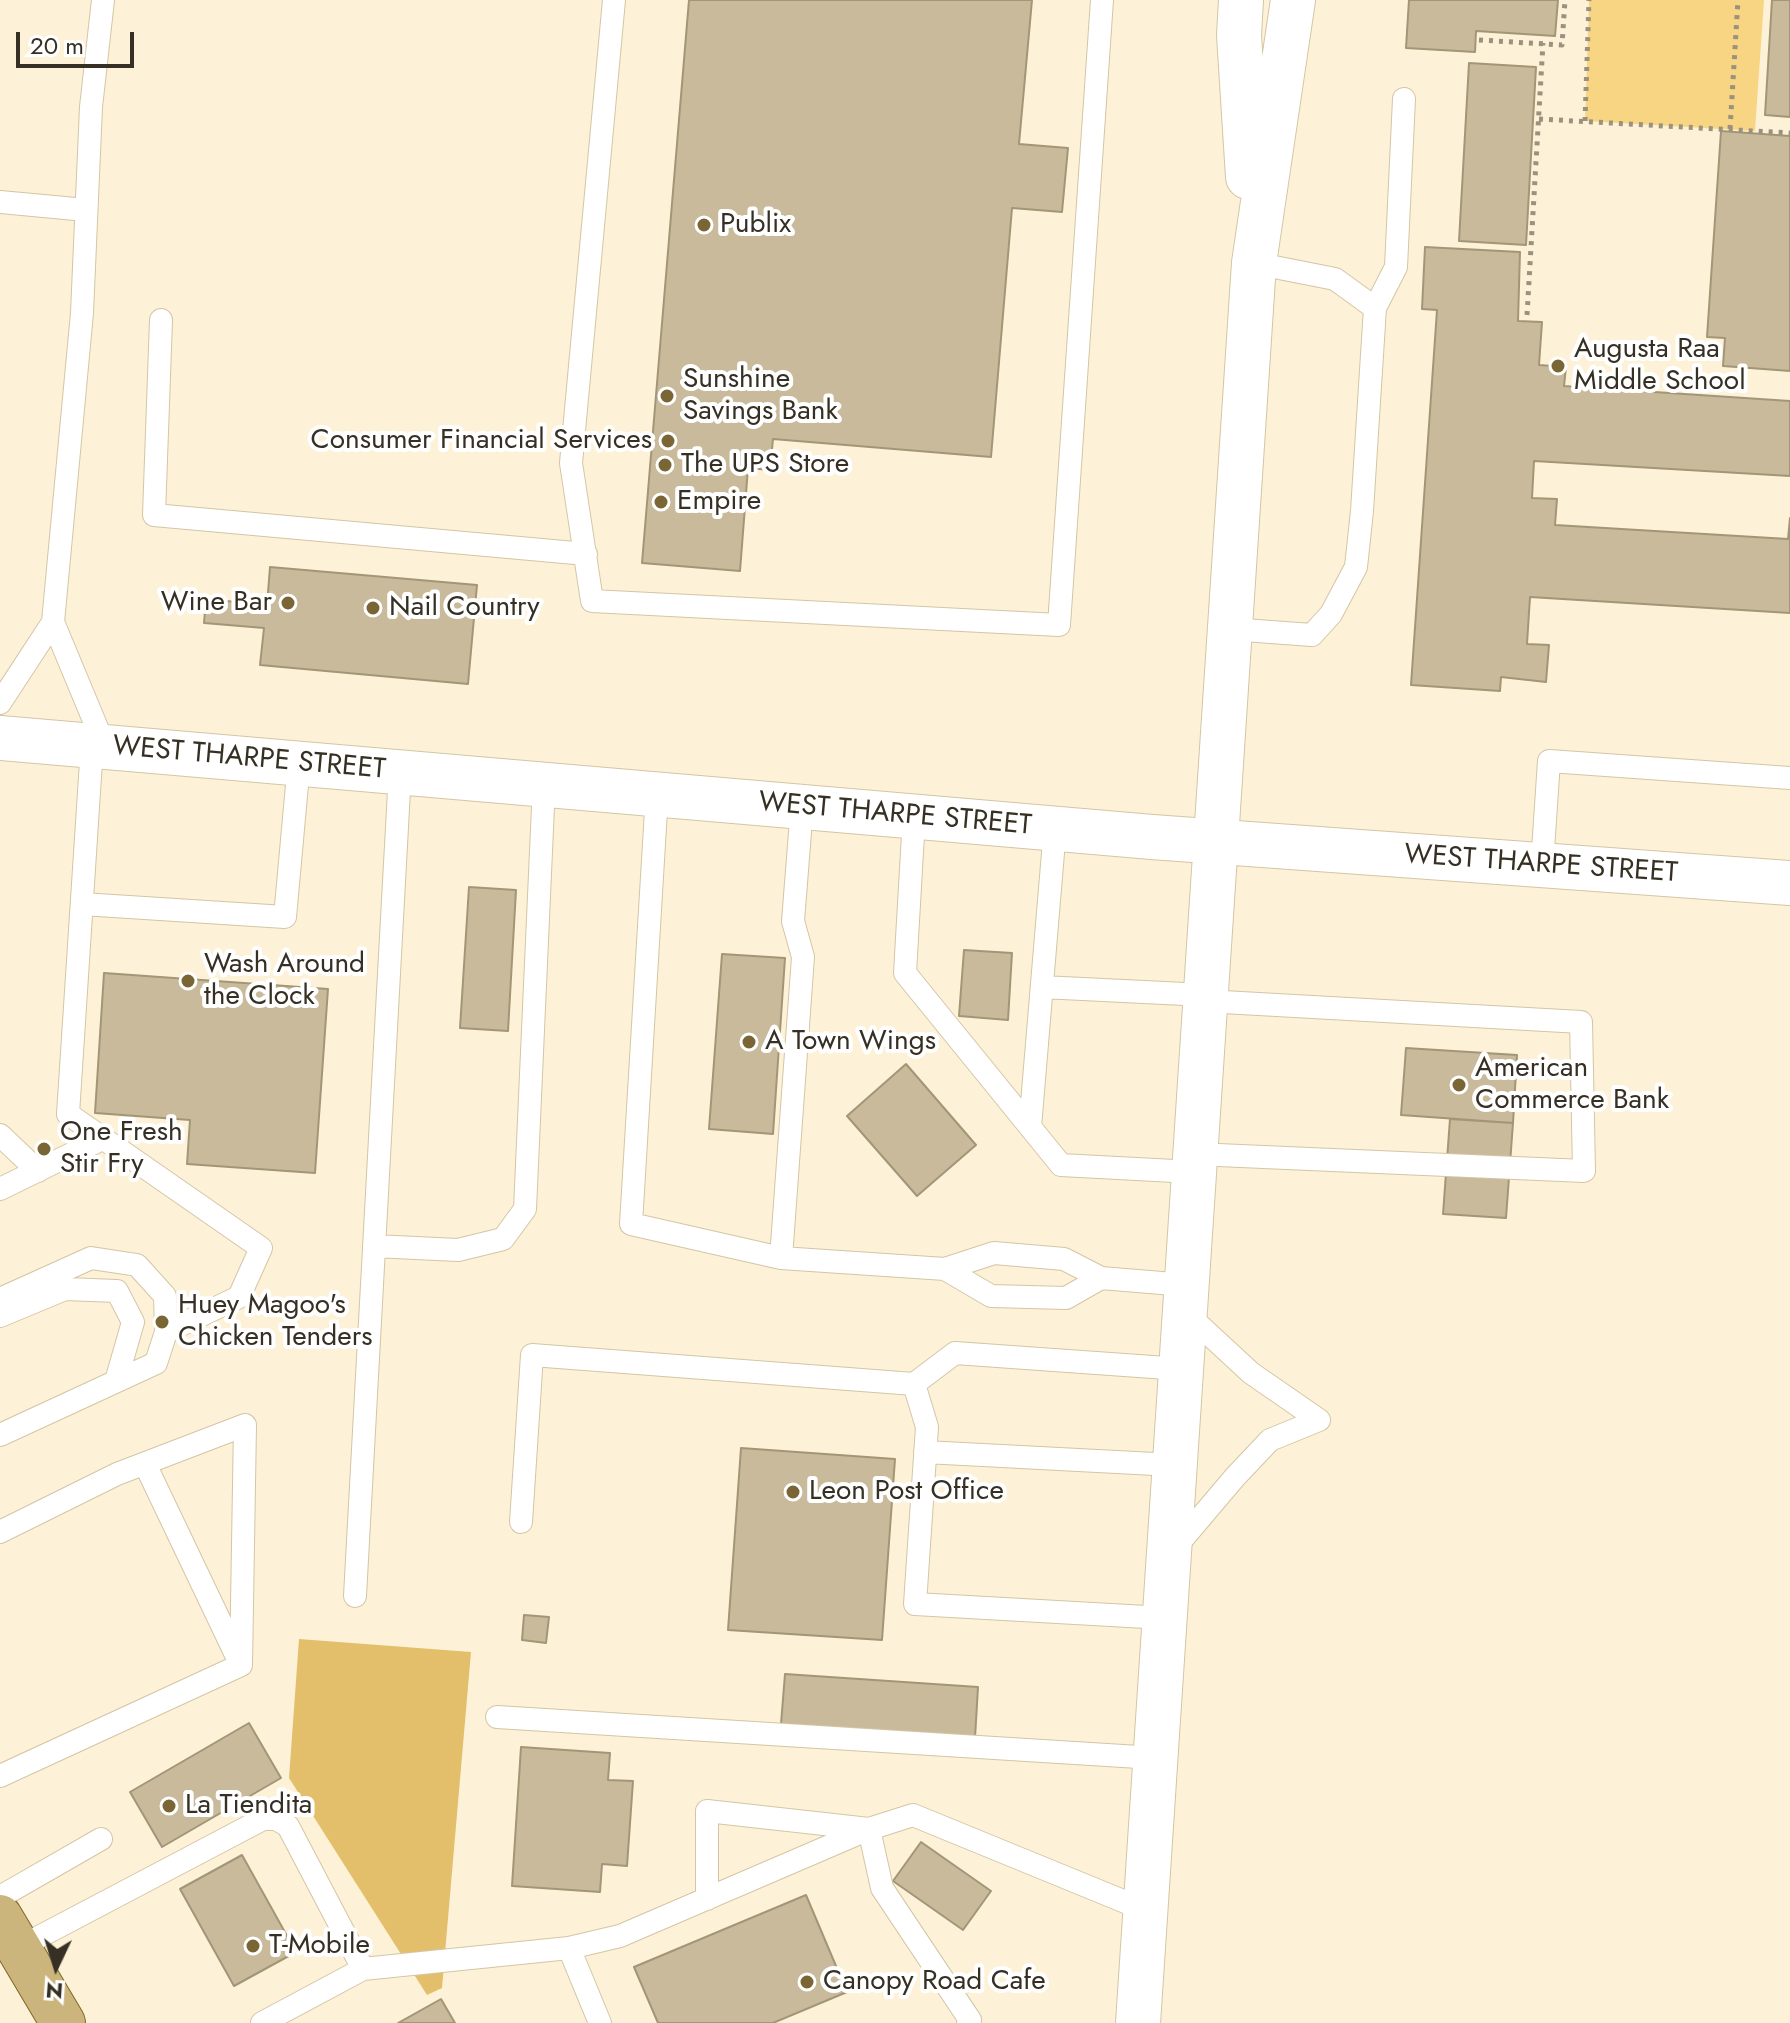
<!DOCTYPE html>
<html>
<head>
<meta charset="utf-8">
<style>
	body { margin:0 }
	#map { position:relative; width:1790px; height:2023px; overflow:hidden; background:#fdf2d7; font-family:Jost,sans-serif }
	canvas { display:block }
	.north { position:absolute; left:16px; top:1927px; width:80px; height:80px; -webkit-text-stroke:6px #fff; paint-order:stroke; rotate:184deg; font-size:22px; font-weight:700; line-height:32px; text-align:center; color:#353023 }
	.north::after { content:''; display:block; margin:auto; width:28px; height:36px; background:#353023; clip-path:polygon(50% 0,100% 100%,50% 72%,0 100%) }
	.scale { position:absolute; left:16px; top:32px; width:118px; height:36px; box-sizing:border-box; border:4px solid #353023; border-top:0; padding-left:10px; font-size:24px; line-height:28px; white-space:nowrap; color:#353023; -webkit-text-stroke:6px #fff; paint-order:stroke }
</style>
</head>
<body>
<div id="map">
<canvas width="1790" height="2023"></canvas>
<div class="north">N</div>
<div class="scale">20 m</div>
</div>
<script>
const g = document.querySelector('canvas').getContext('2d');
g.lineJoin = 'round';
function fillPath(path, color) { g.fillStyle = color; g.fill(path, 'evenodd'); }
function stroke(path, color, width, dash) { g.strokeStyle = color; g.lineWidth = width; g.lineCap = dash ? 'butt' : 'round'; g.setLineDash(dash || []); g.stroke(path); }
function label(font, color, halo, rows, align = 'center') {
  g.font = font + ' Jost,sans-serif'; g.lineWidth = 8; g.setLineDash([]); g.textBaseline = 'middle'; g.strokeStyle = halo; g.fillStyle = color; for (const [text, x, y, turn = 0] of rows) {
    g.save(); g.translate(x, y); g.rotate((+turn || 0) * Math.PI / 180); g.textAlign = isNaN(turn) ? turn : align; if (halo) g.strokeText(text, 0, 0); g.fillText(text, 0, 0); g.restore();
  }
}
fillPath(new Path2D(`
	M 1589,0 L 1764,0 L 1755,131 L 1585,121 Z`), '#f8d583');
fillPath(new Path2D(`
	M 299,1639 L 471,1652 L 442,1988 L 427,1995 L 289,1778 Z`), '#e3bf6b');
const building = new Path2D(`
	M 689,0 L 1032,0 L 1019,144 L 1068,148 L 1062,212 L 1012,208 L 991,457 L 773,439 L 770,470 L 748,468 L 740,571 L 642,563 Z
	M 1409,0 L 1558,0 L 1555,36 L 1476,31 L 1475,52 L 1406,48 Z
	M 1772,0 L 1790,0 L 1790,117 L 1765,115 Z
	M 1469,63 L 1536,67 L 1526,245 L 1459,241 Z
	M 1721,131 L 1790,136 L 1790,371 L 1723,366 L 1725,338 L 1707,337 Z
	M 1425,247 L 1520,252 L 1518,321 L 1542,322 L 1539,365 L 1566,367 L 1564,386 L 1790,401 L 1790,476 L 1534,461 L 1532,498 L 1557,499 L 1555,525 L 1788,539 L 1790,518 L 1790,613 L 1530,597 L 1527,644 L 1549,645 L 1546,682 L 1501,677 L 1500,691 L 1411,685 L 1437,310 L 1422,309 Z
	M 270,567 L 477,585 L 468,684 L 260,665 L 264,628 L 204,623 L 206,599 L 267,605 Z
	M 469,887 L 516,890 L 508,1031 L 460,1028 Z
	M 964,950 L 1012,953 L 1008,1020 L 959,1016 Z
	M 722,954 L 785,958 L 773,1134 L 709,1129 Z
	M 104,973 L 328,989 L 315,1173 L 187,1164 L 190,1120 L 95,1113 Z
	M 1406,1048 L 1517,1055 L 1513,1123 L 1401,1115 Z
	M 906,1064 L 976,1145 L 917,1196 L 847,1116 Z
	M 1450,1119 L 1513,1123 L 1506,1218 L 1443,1214 Z
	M 741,1448 L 895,1459 L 882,1640 L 728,1630 Z
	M 524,1615 L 549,1617 L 546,1643 L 522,1640 Z
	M 785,1674 L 978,1687 L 975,1738 L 781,1724 Z
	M 249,1723 L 281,1778 L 162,1847 L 130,1792 Z
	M 521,1747 L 610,1753 L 608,1780 L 633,1781 L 627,1866 L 602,1864 L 600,1892 L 512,1886 Z
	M 921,1842 L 991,1891 L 963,1930 L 893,1881 Z
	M 242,1855 L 296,1952 L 234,1986 L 180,1889 Z
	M 806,1895 L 847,1992 L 773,2023 L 658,2023 L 634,1967 Z
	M 441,1999 L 455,2023 L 398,2023 Z`);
fillPath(building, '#c8ba9a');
stroke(building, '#a39677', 2);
const lane = new Path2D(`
	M 103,0 L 91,107 L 82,313 L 53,622 L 105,747
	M 614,0 L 571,463 L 592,601 L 1059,625 L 1102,0
	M 0,202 L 86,210
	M 1254,263 L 1335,279 L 1375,308
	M 161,320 L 154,515 L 586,554
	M 1230,629 L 1312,635 L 1331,614 L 1356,567 L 1362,511 L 1375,308 L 1396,267 L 1404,99
	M 0,703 L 53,622
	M 92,746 L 68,1114 L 261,1248 L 239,1297 L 166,1332
	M 657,794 L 631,1224 L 781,1258 L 945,1269 L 994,1253 L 1064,1259 L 1101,1278 L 1186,1285
	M 914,817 L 905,973 L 1061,1165 L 1193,1172
	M 1542,865 L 1549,761 L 1790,778
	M 82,904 L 285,917 L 299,763
	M 1042,987 L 1205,995
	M 1030,1127 L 1055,829
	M 0,1135 L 38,1171
	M 1195,1154 L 1584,1171 L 1581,1022 L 1205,1001
	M 0,1189 L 104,1138
	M 374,1246 L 458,1250 L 503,1239 L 525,1209 L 544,784
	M 781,1258 L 803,957 L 793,921 L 802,807
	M 945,1269 L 991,1296 L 1066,1298 L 1101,1278
	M 0,1299 L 91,1258 L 137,1265 L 165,1296 L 166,1332 L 156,1363 L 0,1435
	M 1185,1312 L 1251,1373 L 1319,1420
	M 0,1316 L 65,1289 L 117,1291 L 133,1322 L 116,1381
	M 914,1384 L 927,1427 L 915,1604 L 1164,1618
	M 925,1452 L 1174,1465
	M 145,1464 L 239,1661
	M 521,1522 L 532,1355 L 914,1384 L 955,1353 L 1181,1369
	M 0,1532 L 117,1474 L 245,1425 L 241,1665
	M 1174,1549 L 1235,1477 L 1270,1440 L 1319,1420
	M 355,1596 L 400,772
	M 497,1717 L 1155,1758
	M 0,1776 L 241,1665
	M 0,1897 L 101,1839
	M 707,1899 L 707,1811 L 869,1829 L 882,1888 L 970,2020 L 968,2023
	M 18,1948 L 263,1819 L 276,1819 L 288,1826 L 363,1969 L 262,2023
	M 569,1948 L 600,2023
	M 363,1969 L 569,1948 L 620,1936 L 869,1829 L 913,1815 L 1145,1910`);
const secondary = new Path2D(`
	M 1241,0 L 1239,35 L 1248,177
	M 0,738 L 1152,837 L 1790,883
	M 1138,2023 L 1254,263 L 1293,0`);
const primary = new Path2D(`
	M 0,1917 L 63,2023`);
stroke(lane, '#d4c5a5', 24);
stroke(secondary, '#d4c5a5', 46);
stroke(primary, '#806724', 46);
stroke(new Path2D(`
	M 1479,40 L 1562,45 L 1565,0
	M 1539,119 L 1790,133
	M 1585,121 L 1589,0
	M 1730,129 L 1738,0
	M 1527,315 L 1543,43`), '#9a927e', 5, [4, 6]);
stroke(lane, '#fff', 22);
stroke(secondary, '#fff', 44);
stroke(primary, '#cbb57c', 44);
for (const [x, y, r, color] of [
	[704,225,8,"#7a6535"],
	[1558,366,8,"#7a6535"],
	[667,396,8,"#7a6535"],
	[668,441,8,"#7a6535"],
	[665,465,8,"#7a6535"],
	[661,502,8,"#7a6535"],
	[288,603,8,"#7a6535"],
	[373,608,8,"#7a6535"],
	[188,981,8,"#7a6535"],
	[749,1042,8,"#7a6535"],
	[1459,1085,8,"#7a6535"],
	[44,1149,8,"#7a6535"],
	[162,1322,8,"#7a6535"],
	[793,1492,8,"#7a6535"],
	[169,1806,8,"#7a6535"],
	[253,1946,8,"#7a6535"],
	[807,1982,8,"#7a6535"]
]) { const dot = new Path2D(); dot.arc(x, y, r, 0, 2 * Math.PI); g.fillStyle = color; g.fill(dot); stroke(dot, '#fff', 3); }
label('28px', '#353023', '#fff', [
	["Publix",720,225],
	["Augusta Raa",1574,350],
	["Middle School",1574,382],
	["Sunshine",683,380],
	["Savings Bank",683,412],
	["Consumer Financial Services",652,441,"right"],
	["The UPS Store",681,465],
	["Empire",677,502],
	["Wine Bar",272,603,"right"],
	["Nail Country",389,608],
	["Wash Around",204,965],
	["the Clock",204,997],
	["A Town Wings",765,1042],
	["American",1475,1069],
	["Commerce Bank",1475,1101],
	["One Fresh",60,1133],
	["Stir Fry",60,1165],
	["Huey Magoo's",178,1306],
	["Chicken Tenders",178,1338],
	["Leon Post Office",809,1492],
	["La Tiendita",185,1806],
	["T-Mobile",269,1946],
	["Canopy Road Cafe",823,1982]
], 'left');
label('28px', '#353023', '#fff', [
	["WEST THARPE STREET",249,759,5],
	["WEST THARPE STREET",895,815,5],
	["WEST THARPE STREET",1541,865,4]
]);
</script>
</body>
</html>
